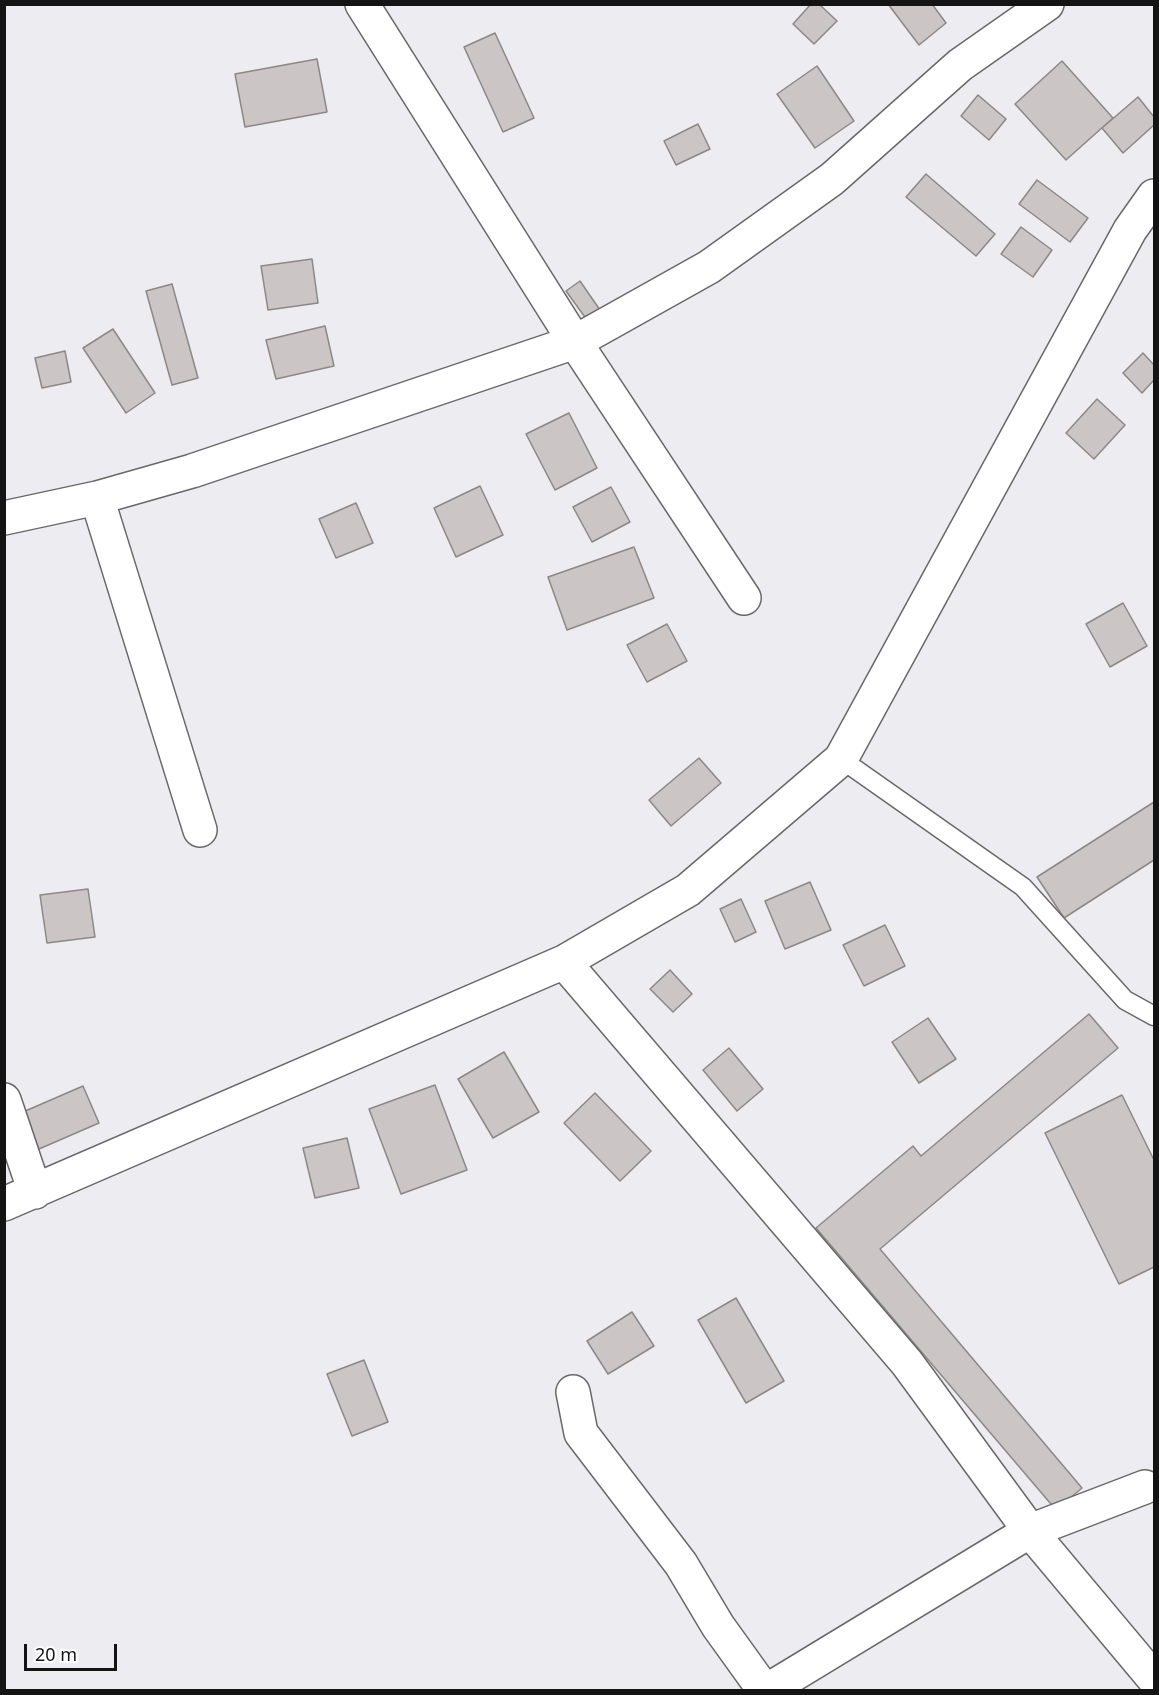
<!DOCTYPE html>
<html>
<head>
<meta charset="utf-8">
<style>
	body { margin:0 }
	#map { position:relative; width:1159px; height:1695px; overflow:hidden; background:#edecf1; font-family:"Noto Sans",sans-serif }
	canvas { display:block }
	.frame { position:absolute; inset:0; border:6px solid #141415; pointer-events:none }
	.scale { position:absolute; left:24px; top:1644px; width:93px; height:27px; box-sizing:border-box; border:3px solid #141415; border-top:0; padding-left:8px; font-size:18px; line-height:21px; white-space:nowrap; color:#141415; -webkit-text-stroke:4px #fff; paint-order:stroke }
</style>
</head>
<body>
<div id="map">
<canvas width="1159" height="1695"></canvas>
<div class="frame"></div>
<div class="scale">20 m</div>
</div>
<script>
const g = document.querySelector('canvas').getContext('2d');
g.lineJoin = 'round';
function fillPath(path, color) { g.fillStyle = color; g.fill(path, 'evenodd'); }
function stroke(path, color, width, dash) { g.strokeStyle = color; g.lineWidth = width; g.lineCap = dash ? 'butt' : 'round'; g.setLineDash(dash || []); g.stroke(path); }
const building = new Path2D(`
	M 811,4 L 819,4 L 837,21 L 814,44 L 793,24 Z
	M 888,4 L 932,4 L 946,23 L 919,45 Z
	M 495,33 L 534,118 L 503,132 L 464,47 Z
	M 317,59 L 327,112 L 245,127 L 235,74 Z
	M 1062,61 L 1113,118 L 1066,160 L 1015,104 Z
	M 817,66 L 854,121 L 815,148 L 777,94 Z
	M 978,95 L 1006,119 L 989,140 L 961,116 Z
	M 1138,97 L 1154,117 L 1154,125 L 1123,153 L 1102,128 Z
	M 698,124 L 710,149 L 676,165 L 664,141 Z
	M 926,174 L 995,234 L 976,256 L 906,197 Z
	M 1037,180 L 1088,218 L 1070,242 L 1019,204 Z
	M 1021,227 L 1052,250 L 1033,277 L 1001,254 Z
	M 312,259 L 318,303 L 268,310 L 261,266 Z
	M 580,281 L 600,310 L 587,320 L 566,291 Z
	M 172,284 L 198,378 L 172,385 L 146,291 Z
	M 325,326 L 334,366 L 276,379 L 266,340 Z
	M 113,329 L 155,393 L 126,413 L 83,348 Z
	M 65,351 L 71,382 L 42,388 L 35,358 Z
	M 1143,353 L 1154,365 L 1154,380 L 1142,393 L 1123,373 Z
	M 1097,399 L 1125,425 L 1094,459 L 1066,433 Z
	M 569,413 L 597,468 L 555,490 L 526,434 Z
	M 480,486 L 503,535 L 456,557 L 434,508 Z
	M 611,487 L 630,522 L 592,542 L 573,507 Z
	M 356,503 L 373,543 L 336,558 L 319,519 Z
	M 634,547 L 654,598 L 567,630 L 548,577 Z
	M 1123,603 L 1147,646 L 1110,667 L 1086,624 Z
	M 667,624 L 687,661 L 647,682 L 627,645 Z
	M 699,758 L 721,783 L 671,826 L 649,800 Z
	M 1154,802 L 1154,860 L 1064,918 L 1037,877 Z
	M 810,882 L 831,930 L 785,949 L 765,901 Z
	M 88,889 L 95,937 L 47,943 L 40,895 Z
	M 741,899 L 756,932 L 735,942 L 720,909 Z
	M 885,925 L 905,966 L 864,986 L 843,945 Z
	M 670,970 L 692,994 L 673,1012 L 650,989 Z
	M 1089,1014 L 1118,1048 L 880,1249 L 1082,1488 L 1056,1510 L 816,1228 L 913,1146 L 921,1156 Z
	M 928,1018 L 956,1059 L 919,1083 L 892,1042 Z
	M 729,1048 L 763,1089 L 737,1111 L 703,1070 Z
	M 504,1052 L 539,1112 L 493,1138 L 458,1079 Z
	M 435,1085 L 467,1170 L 401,1194 L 369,1109 Z
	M 83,1086 L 99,1123 L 39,1149 L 23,1112 Z
	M 595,1093 L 651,1151 L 620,1181 L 564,1123 Z
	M 1122,1095 L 1154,1160 L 1154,1267 L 1119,1284 L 1045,1133 Z
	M 347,1138 L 359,1188 L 315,1198 L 303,1148 Z
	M 736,1298 L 784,1381 L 746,1403 L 698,1320 Z
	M 632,1312 L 654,1346 L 608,1374 L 587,1341 Z
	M 364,1360 L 388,1422 L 352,1436 L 327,1374 Z`);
fillPath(building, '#cbc5c5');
stroke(building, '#8c8887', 1.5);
const lane = new Path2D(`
	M 841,759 L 1023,887 L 1125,1000 L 1154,1016`);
const street = new Path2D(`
	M 362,4 L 575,342 L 744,598
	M 97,498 L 200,830
	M 4,518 L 97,498 L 192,471 L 575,342 L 709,267 L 832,179 L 960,65 L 1047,4
	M 564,962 L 907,1363 L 1030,1531 L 1154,1679
	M 4,1100 L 35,1192
	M 4,1204 L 564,962 L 688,890 L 841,759 L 1130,230 L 1154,196
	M 573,1392 L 581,1433 L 681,1564 L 718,1626 L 764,1690
	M 768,1690 L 1030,1531 L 1145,1487`);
stroke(lane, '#68686b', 21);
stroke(street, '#68686b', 36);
stroke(lane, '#fff', 18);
stroke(street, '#fff', 33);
</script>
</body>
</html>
